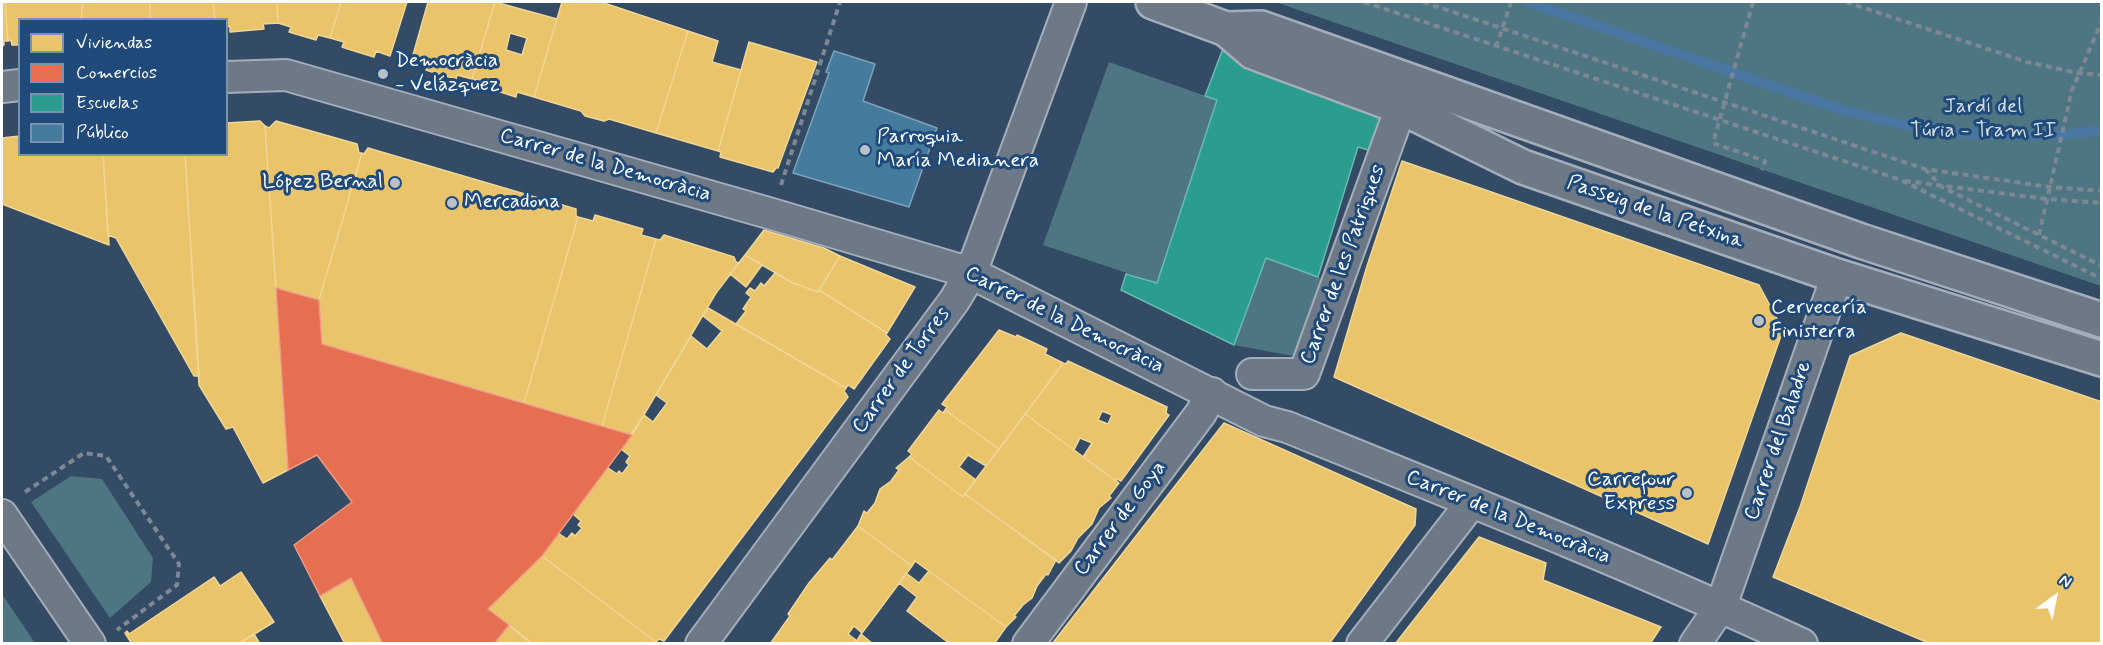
<!DOCTYPE html>
<html>
<head>
<meta charset="utf-8">
<style>
	body { margin:0 }
	#map { position:relative; width:2103px; height:645px; overflow:hidden; background:#344b65; font-family:Mynerve,sans-serif }
	canvas { display:block }
	.frame { position:absolute; inset:0; border:3px solid #fff; pointer-events:none }
	.legend { position:absolute; left:18px; top:18px; width:210px; height:138px; box-sizing:border-box; background:#1f4a7a; border:2px solid #7992af; margin:0; padding:8px 10px; list-style:none; font-size:18px; color:#fff }
	.legend li { display:flex; align-items:center; gap:12px; height:30px }
	.legend b { width:30px; border:2px solid #7992af }
	.north { position:absolute; left:2025px; top:567px; width:60px; height:60px; -webkit-text-stroke:4px #1f4a7a; paint-order:stroke; rotate:33deg; font-size:16px; font-weight:700; line-height:24px; text-align:center; color:#fff }
	.north::after { content:''; display:block; margin:auto; width:21px; height:27px; background:#fff; clip-path:polygon(50% 0,100% 100%,50% 72%,0 100%) }
</style>
</head>
<body>
<div id="map">
<canvas width="2103" height="645"></canvas>
<div class="frame"></div>
<ul class="legend">
<li><b style="height:16px;background:#e9c46a"></b>Viviendas</li>
<li><b style="height:16px;background:#e76f51"></b>Comercios</li>
<li><b style="height:16px;background:#2a9d8f"></b>Escuelas</li>
<li><b style="height:16px;background:#457b9d"></b>Público</li>
</ul>
<div class="north">N</div>
</div>
<script>
const g = document.querySelector('canvas').getContext('2d');
g.lineJoin = 'round';
function fillPath(path, color) { g.fillStyle = color; g.fill(path, 'evenodd'); }
function stroke(path, color, width, dash) { g.strokeStyle = color; g.lineWidth = width; g.lineCap = dash ? 'butt' : 'round'; g.setLineDash(dash || []); g.stroke(path); }
function label(font, color, halo, rows, align = 'center') {
  g.font = font + ' Mynerve,sans-serif'; g.lineWidth = 6; g.setLineDash([]); g.textBaseline = 'middle'; g.strokeStyle = halo; g.fillStyle = color; for (const [text, x, y, turn = 0] of rows) {
    g.save(); g.translate(x, y); g.rotate((+turn || 0) * Math.PI / 180); g.textAlign = isNaN(turn) ? turn : align; if (halo) g.strokeText(text, 0, 0); g.fillText(text, 0, 0); g.restore();
  }
}
fillPath(new Path2D(`
	M 1275,2 L 2101,2 L 2101,286 Z
	M 1109,62 L 1217,100 L 1157,283 L 1043,245 Z
	M 1266,258 L 1318,277 L 1328,282 L 1303,358 L 1234,345 Z
	M 71,476 L 102,479 L 153,558 L 151,582 L 110,618 L 31,502 Z
	M 2,594 L 35,643 L 2,643 Z`), '#4e7682');
const homes = new Path2D(`
	M 2,2 L 5,2 L 8,41 L 4,41 L 4,45 L 2,46 Z
	M 5,2 L 83,2 L 81,20 L 20,20 L 20,45 L 12,45 L 11,40 L 8,41 Z
	M 83,2 L 150,2 L 150,20 L 81,20 Z
	M 150,2 L 213,2 L 215,20 L 150,20 Z
	M 213,2 L 277,2 L 278,23 L 263,24 L 264,29 L 230,32 L 230,26 L 226,27 L 226,20 L 215,20 Z
	M 277,2 L 341,2 L 330,38 L 318,35 L 316,40 L 289,32 L 291,27 L 278,23 Z
	M 341,2 L 407,2 L 390,56 L 376,51 L 374,57 L 351,50 L 342,47 L 344,42 L 330,38 Z
	M 428,2 L 495,2 L 472,79 L 457,75 L 456,79 L 435,73 L 426,70 L 427,66 L 411,62 Z
	M 495,2 L 557,19 L 534,97 L 517,92 L 516,97 L 488,88 L 489,84 L 472,79 ZM 510,33 L 527,38 L 522,55 L 506,50 Z
	M 562,2 L 601,2 L 688,31 L 656,133 L 609,119 L 604,121 L 585,116 L 581,111 L 534,97 Z
	M 688,31 L 718,41 L 712,62 L 741,70 L 718,151 L 656,133 Z
	M 749,42 L 817,62 L 778,168 L 776,168 L 773,172 L 720,157 L 721,152 L 718,151 Z
	M 260,121 L 265,126 L 288,470 L 263,483 L 233,427 L 226,429 L 199,385 L 185,154 L 226,154 L 226,123 Z
	M 276,121 L 357,144 L 359,153 L 362,153 L 319,300 L 276,288 L 265,126 L 269,128 Z
	M 20,136 L 20,154 L 103,154 L 109,245 L 2,204 L 2,138 Z
	M 368,148 L 576,209 L 576,216 L 578,217 L 524,403 L 322,344 L 319,300 L 362,153 L 364,154 Z
	M 103,154 L 185,154 L 199,376 L 194,376 L 116,238 L 108,235 Z
	M 1402,161 L 1759,285 L 1783,330 L 1708,544 L 1334,377 L 1367,266 Z
	M 595,215 L 643,229 L 641,235 L 656,239 L 602,426 L 524,403 L 578,217 L 593,221 Z
	M 764,230 L 824,248 L 840,256 L 818,292 L 793,283 L 745,255 Z
	M 664,235 L 734,257 L 736,262 L 739,263 L 716,293 L 632,435 L 602,426 L 656,239 L 660,240 Z
	M 745,255 L 762,265 L 746,287 L 730,274 Z
	M 840,256 L 915,287 L 887,333 L 819,290 Z
	M 775,273 L 793,283 L 818,292 L 819,290 L 887,333 L 886,335 L 890,339 L 854,389 L 848,385 L 846,388 L 736,324 L 746,311 L 743,309 L 751,297 L 746,293 L 750,288 L 755,291 L 761,283 L 764,286 Z
	M 708,308 L 846,388 L 844,391 L 848,397 L 664,641 L 659,639 L 656,642 L 542,556 L 558,533 L 567,539 L 572,533 L 575,536 L 582,528 L 578,525 L 581,521 L 573,514 L 608,468 L 617,474 L 619,471 L 622,474 L 629,465 L 626,462 L 630,456 L 621,449 L 644,415 L 653,422 L 667,403 L 656,395 L 691,336 L 707,349 L 722,331 L 703,316 Z
	M 999,330 L 1016,337 L 1017,335 L 1047,349 L 1045,354 L 1063,363 L 999,449 L 945,410 L 947,407 L 942,404 Z
	M 1901,333 L 2102,402 L 2102,644 L 1931,644 L 1773,577 L 1800,507 L 1850,356 Z
	M 1068,361 L 1167,407 L 1166,413 L 1169,415 L 1121,481 L 1117,479 L 1116,481 L 1083,457 L 1092,443 L 1080,438 L 1074,450 L 1025,414 L 1063,363 L 1066,364 ZM 1102,411 L 1112,415 L 1108,424 L 1098,420 Z
	M 939,410 L 943,413 L 945,410 L 999,449 L 986,466 L 968,455 L 959,467 L 976,480 L 963,497 L 909,457 L 912,454 L 908,451 Z
	M 1025,414 L 1119,483 L 1109,496 L 1111,498 L 1099,508 L 1092,524 L 1078,538 L 1071,551 L 1059,563 L 965,494 Z
	M 1224,423 L 1416,509 L 1415,525 L 1329,644 L 1052,644 Z
	M 909,457 L 963,497 L 965,494 L 1056,560 L 1048,575 L 1046,574 L 1037,586 L 1032,598 L 1023,605 L 1014,616 L 1016,617 L 1006,627 L 915,561 L 912,566 L 858,526 L 864,511 L 867,513 L 875,503 L 880,489 L 891,481 L 899,470 L 896,468 Z
	M 858,526 L 912,566 L 862,633 L 854,626 L 848,634 L 856,640 L 854,644 L 770,644 L 790,616 L 788,614 L 809,583 L 830,558 L 832,560 Z
	M 1479,537 L 1546,563 L 1543,580 L 1661,627 L 1650,644 L 1395,644 Z
	M 542,556 L 656,642 L 655,644 L 532,644 L 488,609 Z
	M 929,571 L 1006,627 L 994,644 L 950,644 L 907,611 L 917,597 L 899,583 L 906,573 L 919,583 Z
	M 241,572 L 274,622 L 238,644 L 132,644 L 125,633 L 127,631 L 129,634 L 214,577 L 220,586 Z
	M 351,578 L 383,644 L 345,644 L 320,596 Z
	M 509,625 L 532,643 L 532,644 L 494,644 Z
	M 254,634 L 260,644 L 238,644 Z
	M 861,634 L 873,644 L 855,644 Z`);
fillPath(homes, '#e9c46a');
stroke(homes, '#f0d697', 1.5);
const shops = new Path2D(`
	M 276,288 L 319,300 L 322,344 L 632,435 L 542,556 L 488,609 L 509,625 L 494,644 L 383,644 L 351,578 L 320,596 L 294,545 L 352,502 L 317,455 L 288,470 Z`);
fillPath(shops, '#e76f51');
stroke(shops, '#ee9a85', 1.5);
const schools = new Path2D(`
	M 1222,51 L 1391,109 L 1375,152 L 1358,147 L 1318,277 L 1266,258 L 1234,345 L 1121,290 L 1126,274 L 1157,283 L 1217,100 L 1205,96 Z`);
fillPath(schools, '#2a9d8f');
stroke(schools, '#6abab1', 1.5);
const public = new Path2D(`
	M 834,51 L 875,64 L 863,101 L 937,128 L 909,207 L 793,173 L 829,73 L 826,72 Z`);
fillPath(public, '#457b9d');
stroke(public, '#7da3ba', 1.5);
stroke(new Path2D(`
	M 1528,2 L 1842,110 L 1901,124 L 1970,134 L 2063,135 L 2102,130`), '#4a76a2', 10);
const street = new Path2D(`
	M 226,77 L 286,75 L 772,214 L 971,273 L 1264,421 L 1287,427 C 1460,497 1633,566 1802,644
	M 2,87 L 20,85
	M 1252,374 L 1304,374 L 1401,107
	M 2,515 L 90,644
	M 701,644 L 954,301 L 971,273 L 1071,2
	M 1028,644 L 1201,413 L 1212,393
	M 1362,644 L 1472,502
	M 1695,644 L 1721,606 L 1837,276`);
const primary = new Path2D(`
	M 1153,2 L 1226,29 L 1253,52 L 1401,107 L 1523,167 L 1837,276 L 2102,359
	M 1226,29 L 1261,28 L 1861,241 L 2102,320`);
stroke(street, '#a4aeba', 34);
stroke(primary, '#a4aeba', 38);
stroke(new Path2D(`
	M 1364,2 L 1901,180 L 2102,279
	M 1423,2 L 1925,169 L 2050,187 L 2102,191
	M 1753,2 L 1713,143 L 1765,161 L 1762,170
	M 1846,2 L 2027,62 L 2078,73 L 2102,75
	M 1496,47 L 1511,2
	M 1925,169 L 1942,187 L 2102,266
	M 1905,181 L 2047,199 L 2102,203
	M 781,185 L 840,2
	M 2039,235 L 2072,90 L 2102,21
	M 25,492 L 84,453 L 106,456 L 179,564 L 177,585 L 117,630`), '#7e8895', 4, [6, 4.5]);
stroke(street, '#6d7986', 30);
stroke(primary, '#6d7986', 33);
for (const [x, y, r, color] of [
	[383,74,6,"#b8c0c9"],
	[865,150,6,"#b8c0c9"],
	[395,183,6,"#b8c0c9"],
	[452,203,6,"#b8c0c9"],
	[1759,321,6,"#b8c0c9"],
	[1687,493,6,"#b8c0c9"]
]) { const dot = new Path2D(); dot.arc(x, y, r, 0, 2 * Math.PI); g.fillStyle = color; g.fill(dot); stroke(dot, '#1f4a7a', 2); }
label('21px', '#fff', '#1f4a7a', [
	["Democràcia",395,62],
	["- Velázquez",395,86],
	["Parroquia",877,138],
	["María Medianera",877,162],
	["López Bernal",383,183,"right"],
	["Mercadona",464,203],
	["Cervecería",1771,309],
	["Finisterra",1771,333],
	["Carrefour",1675,481,"right"],
	["Express",1675,505,"right"]
], 'left');
label('21px', '#d4dee1', '#1f4a7a', [
	["Jardí del",1983,108],
	["Túria - Tram II",1983,132]
]);
label('21px', '#fff', '#1f4a7a', [
	["Carrer de la Democràcia",605,166,16],
	["Passeig de la Petxina",1655,213,19],
	["Carrer de les Patriques",1344,265,-70],
	["Carrer de la Democràcia",1064,321,26],
	["Carrer de Torres",902,371,-54],
	["Carrer del Baladre",1779,441,-71],
	["Carrer de la Democràcia",1508,518,22],
	["Carrer de Goya",1121,519,-53]
]);
</script>
</body>
</html>
